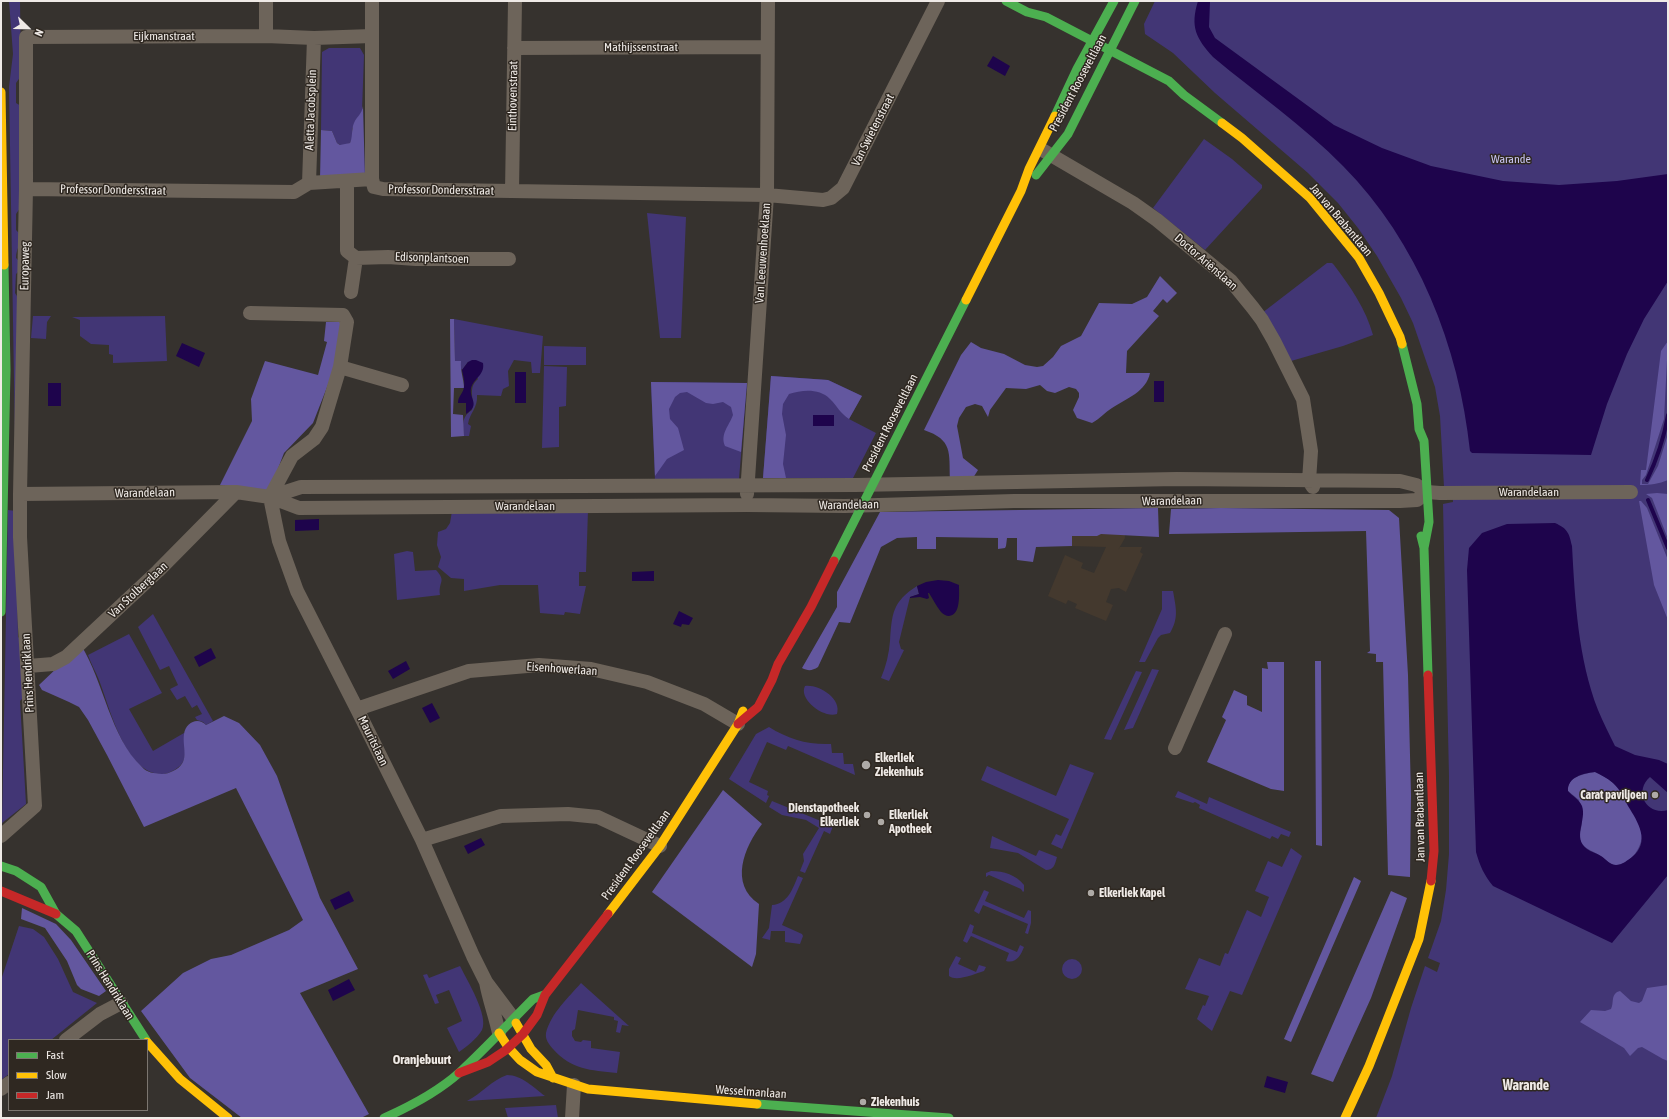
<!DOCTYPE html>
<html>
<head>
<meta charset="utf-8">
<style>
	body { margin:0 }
	#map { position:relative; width:1669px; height:1119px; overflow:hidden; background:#36322e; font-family:"Asap Condensed",sans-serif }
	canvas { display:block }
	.frame { position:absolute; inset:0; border:2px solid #efeae6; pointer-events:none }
	.legend { position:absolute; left:8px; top:1039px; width:140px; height:72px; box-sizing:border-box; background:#2f2821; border:1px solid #7c7670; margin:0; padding:5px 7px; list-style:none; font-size:12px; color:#efeae6 }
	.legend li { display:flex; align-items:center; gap:8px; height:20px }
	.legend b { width:20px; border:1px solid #7c7670 }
	.north { position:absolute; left:8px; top:8px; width:40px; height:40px; -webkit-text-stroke:3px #2f2821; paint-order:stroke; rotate:113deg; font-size:11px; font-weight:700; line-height:16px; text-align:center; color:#efeae6 }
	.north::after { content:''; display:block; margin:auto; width:14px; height:18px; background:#efeae6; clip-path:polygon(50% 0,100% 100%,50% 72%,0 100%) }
</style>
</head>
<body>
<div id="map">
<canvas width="1669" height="1119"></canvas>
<div class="frame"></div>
<ul class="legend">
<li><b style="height:5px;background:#4caf50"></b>Fast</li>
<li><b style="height:5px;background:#ffc107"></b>Slow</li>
<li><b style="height:5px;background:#c62828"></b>Jam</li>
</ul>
<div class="north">N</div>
</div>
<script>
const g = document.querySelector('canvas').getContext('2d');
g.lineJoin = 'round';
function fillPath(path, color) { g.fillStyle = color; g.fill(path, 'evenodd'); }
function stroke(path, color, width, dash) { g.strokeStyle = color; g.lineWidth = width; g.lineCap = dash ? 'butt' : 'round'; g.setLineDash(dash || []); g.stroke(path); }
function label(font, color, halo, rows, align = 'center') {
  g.font = font + ' "Asap Condensed",sans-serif'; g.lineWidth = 3; g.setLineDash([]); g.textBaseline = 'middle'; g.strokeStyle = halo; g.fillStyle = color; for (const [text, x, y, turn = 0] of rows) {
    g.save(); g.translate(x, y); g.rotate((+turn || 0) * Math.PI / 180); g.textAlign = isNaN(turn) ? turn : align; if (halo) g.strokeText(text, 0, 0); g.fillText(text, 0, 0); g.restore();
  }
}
fillPath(new Path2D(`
	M 1110,509 L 1123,509 L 1125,538 L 1118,550 L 1120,547 L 1142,547 L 1140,552 L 1143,554 L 1126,592 L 1119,588 L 1111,589 L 1106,602 L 1113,605 L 1106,621 L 1075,608 L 1077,604 L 1068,600 L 1066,604 L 1048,596 L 1065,555 L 1083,563 L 1081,568 L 1094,573 L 1106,547 L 1072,546 L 1072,536 L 1097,536 Z`), '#44392e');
fillPath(new Path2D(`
	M 9,1 L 20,1 L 21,76 L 16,83 L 16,103 L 21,106 L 22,205 L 16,214 L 16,230 L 21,235 C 21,244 16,249 16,258 L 21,263 L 21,269 L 16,274 L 15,293 L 20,301 L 16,497 L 9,87 L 13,54 Z
	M 1155,1 L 1668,1 L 1668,1118 L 1376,1118 L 1392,1076 L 1411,1008 L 1425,966 L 1437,972 L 1440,963 L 1428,958 L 1441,921 L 1446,890 L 1449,854 L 1449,777 L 1443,504 L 1453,502 L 1452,487 L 1444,487 L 1440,416 L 1435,387 L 1413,323 L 1401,298 L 1377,256 L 1358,228 L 1338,203 L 1308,173 L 1215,93 L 1173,53 L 1145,34 L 1144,24 Z
	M 329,48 L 360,48 L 364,55 L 362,111 L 352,129 L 352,139 L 350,143 L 342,146 L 337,143 L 332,131 L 321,130 L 322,52 Z
	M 1204,139 L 1232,159 L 1262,185 L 1262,188 L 1205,250 L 1153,208 Z
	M 647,213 L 686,217 L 681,338 L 660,338 Z
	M 1327,263 L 1332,263 L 1334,265 C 1350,286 1366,309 1373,335 L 1343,346 L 1291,361 L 1262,313 Z
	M 33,316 L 51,316 L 47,322 L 46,339 L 31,338 Z
	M 165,316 L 167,361 L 113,363 L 113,355 L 109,354 L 109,345 L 91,344 L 80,336 L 80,320 L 72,317 Z
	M 454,319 L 543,336 L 540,373 L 532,373 L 531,362 L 514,360 L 508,371 L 509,386 L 503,389 L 501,396 L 477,395 C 478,408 470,412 468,424 L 471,426 L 469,436 L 464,436 C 463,425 461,417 472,410 C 475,399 467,388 478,379 L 468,362 L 462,370 L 455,361 Z
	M 544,346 L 586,347 L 586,365 L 544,365 Z
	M 544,366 L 567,367 L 566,406 L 559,407 L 559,447 L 542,448 Z
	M 771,376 L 828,380 L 862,396 L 849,419 L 876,433 L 853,478 L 763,478 Z
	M 651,382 L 747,383 L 739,479 L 655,481 Z
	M 8,510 L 16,511 L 18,637 L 24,642 L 26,695 L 20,701 L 26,804 L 2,823 Z
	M 588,510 L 586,572 L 579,572 L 579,586 L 586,586 L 580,614 L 565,612 L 564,615 L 540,613 L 538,585 L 500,585 L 464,591 L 464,579 L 451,578 L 438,567 L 441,557 L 437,545 L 438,532 L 446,529 L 450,523 L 452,511 Z
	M 407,551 L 413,552 L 415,571 L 436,570 C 447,582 438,581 440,595 L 397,600 L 394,554 Z
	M 917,586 L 919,594 L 910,597 L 899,642 L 901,649 L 904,650 L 889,681 L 881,678 C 886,666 889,654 890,641 C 892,614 892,602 917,586 Z
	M 1162,591 L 1173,591 C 1176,608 1179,618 1170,633 L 1161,635 L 1158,638 L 1145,662 L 1139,662 L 1162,609 Z
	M 153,614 L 213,721 L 206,725 L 203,722 L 197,720 L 195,717 L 202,714 L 197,705 L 192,708 L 185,696 L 177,700 L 170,689 L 178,685 L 169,666 L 160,670 L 138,627 Z
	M 129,634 L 162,693 L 129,709 L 153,751 L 184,733 C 184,752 191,764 168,773 C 165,774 163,774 159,774 C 124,770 110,708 99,680 C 96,672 91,664 88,655 Z
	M 1152,669 L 1159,670 L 1133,728 L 1124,730 Z
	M 1136,671 L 1142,672 L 1111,740 L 1104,739 Z
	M 805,686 C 818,684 842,698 837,714 C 824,719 798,699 805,686 Z
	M 769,727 C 788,739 808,745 831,744 L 832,753 L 843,753 L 844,764 L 853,764 L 855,775 L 788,746 L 786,750 L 767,742 L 749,782 L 768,791 L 767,795 L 769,796 L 766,803 L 729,779 L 756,734 Z
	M 1070,764 L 1094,773 L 1062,849 L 1051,844 L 1056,834 L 1061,836 L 1069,819 L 981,780 L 987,766 L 1056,796 Z
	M 1178,791 L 1207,804 L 1209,797 L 1291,832 L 1289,837 L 1281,834 L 1278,839 L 1272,836 L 1270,839 L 1199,808 L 1200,805 L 1195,802 L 1193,803 L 1175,797 Z
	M 772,801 L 833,826 L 830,834 L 824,831 L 805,873 L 800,871 L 804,861 L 803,854 L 819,828 L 806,820 L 782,815 L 769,807 Z
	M 992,836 L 1036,856 L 1039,850 L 1057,857 C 1055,864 1054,870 1046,870 L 1018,853 L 990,848 Z
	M 1291,848 L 1302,856 L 1242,995 L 1230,991 L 1212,1031 L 1197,1019 L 1203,1005 L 1205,1006 L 1209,996 L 1185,989 L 1199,958 L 1220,966 L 1225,953 L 1228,954 L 1247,910 L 1261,917 L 1269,897 L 1255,891 L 1268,861 L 1282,867 Z
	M 991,871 C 1004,871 1016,875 1024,885 L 1024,891 L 1023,892 L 1021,889 L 989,875 L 986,877 L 986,873 Z
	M 798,876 L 803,878 L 782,925 L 802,934 L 803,936 L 800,944 L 785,942 L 785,931 L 771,931 L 770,940 L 762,938 L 769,928 L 772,905 C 788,904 793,888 798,876 Z
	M 984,890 L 989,892 L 985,901 L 1024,918 L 1028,910 L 1031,911 L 1031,923 L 1028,934 L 1025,933 L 1028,924 L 983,905 L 979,914 L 974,911 Z
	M 970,924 L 974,926 L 972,933 L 1017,952 L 1020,945 L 1024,947 C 1021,955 1016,964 1006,961 L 1009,953 L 971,936 L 967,943 L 963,941 Z
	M 19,926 L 33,929 L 44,937 L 58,959 L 73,992 L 97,1003 L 51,1040 L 9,1040 L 9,1074 L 1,1080 L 1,980 Z
	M 956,956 L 961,958 L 958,964 L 976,972 L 979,965 L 986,967 L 984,971 C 974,974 957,982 949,976 L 949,969 Z
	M1062 969a10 10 0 1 1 20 0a10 10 0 1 1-20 0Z
	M 460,966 C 467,980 489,1016 482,1030 C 477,1039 466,1047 459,1052 L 447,1028 L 462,1021 L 449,990 L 436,995 L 439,1003 L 435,1004 L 423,975 L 427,974 L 429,978 Z
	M 581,983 L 629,1026 L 622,1025 L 620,1033 L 616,1032 L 618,1021 L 614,1020 L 614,1017 L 578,1010 L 575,1029 L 572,1031 L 572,1036 L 575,1041 L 581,1042 L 583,1040 L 591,1041 L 591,1048 L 620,1052 L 617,1073 C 590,1070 572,1070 553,1049 C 549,1044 545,1040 546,1033 C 551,1013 569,997 581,983 Z
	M 507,1075 C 522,1075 534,1088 545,1096 L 467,1101 C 481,1094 492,1080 507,1075 Z
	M 556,1105 L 558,1118 L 508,1118 L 505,1108 Z`), '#423675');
fillPath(new Path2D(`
	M 363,106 L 365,178 L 320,179 L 321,130 L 332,131 L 337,143 L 340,145 L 350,143 C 353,137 351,130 354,123 C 357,116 362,114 363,106 Z
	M 1160,276 L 1177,293 L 1167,303 L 1163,299 L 1153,311 L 1159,316 L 1127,351 L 1126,373 L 1150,373 C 1146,392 1127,398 1112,408 C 1105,412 1100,419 1092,423 L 1077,418 L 1073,410 L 1079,397 L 1079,393 L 1076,389 L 1069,387 L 1055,393 L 1047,391 L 1040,385 L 1026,389 L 1006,388 L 990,410 L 988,417 L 982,406 L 975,404 L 966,407 L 959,418 L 957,426 L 963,458 L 978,470 L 973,478 L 950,480 C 949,452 953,440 924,430 L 961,355 L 971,342 L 981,348 L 1004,354 L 1025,365 L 1037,367 L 1043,366 L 1053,357 L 1061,346 L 1081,336 L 1099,303 L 1132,304 L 1147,297 Z
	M 450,319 L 454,319 L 455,361 L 461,361 C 460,371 464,379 464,388 L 454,388 L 453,414 L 463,415 L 464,436 L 451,437 Z
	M 326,322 L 341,322 L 333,372 L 313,423 L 284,453 L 269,492 L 220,485 L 252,421 L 251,399 L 265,361 L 318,375 L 327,342 L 324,341 Z
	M 1668,341 L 1664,419 L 1646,475 L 1642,480 L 1642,484 L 1648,484 L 1658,466 L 1668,434 L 1668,480 C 1659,484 1650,485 1640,485 L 1641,470 L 1646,470 L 1661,351 Z
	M 771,376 L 828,380 L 862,396 L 849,419 C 839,412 838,407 830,399 C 819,388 802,390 789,394 L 783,404 L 782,414 L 786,435 L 783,464 L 786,478 L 763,478 Z
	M 651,382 L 747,383 L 741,452 L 725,446 C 720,434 729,426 733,415 L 731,407 L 723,402 L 713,404 L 706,403 L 687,392 L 680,393 L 675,397 L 669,409 L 670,419 L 678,428 L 684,450 L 667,459 L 655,476 Z
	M 1657,493 L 1668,494 L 1668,539 L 1652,498 L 1646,494 Z
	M 1639,501 L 1641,501 L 1647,508 L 1668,560 L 1668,620 L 1654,585 Z
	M 1158,508 L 1159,537 L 1101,534 L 1097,536 L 1072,536 L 1072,546 L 1036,547 L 1033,562 L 1017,560 L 1017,538 L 1007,538 L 1006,546 L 1005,548 L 998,549 L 998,538 L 936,537 L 936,549 L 917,549 L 917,537 L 897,538 L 881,547 L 850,623 L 839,622 L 818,667 C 812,671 808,671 802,668 L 837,607 L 837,592 L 880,512 Z
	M 1221,508 L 1389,510 L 1399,518 L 1408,675 L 1411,795 L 1410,877 L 1388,875 L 1383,662 L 1376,662 L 1376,654 L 1367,653 L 1370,651 L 1366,531 L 1169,534 L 1171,509 Z
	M 81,645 C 104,682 110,737 142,767 C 147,773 154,773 162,774 C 166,774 169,773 173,771 C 191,763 182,748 184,734 C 186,722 198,717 206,725 L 224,716 L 239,723 L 260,745 L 277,776 L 320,898 L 358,969 L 300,993 L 369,1114 L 361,1118 L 242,1118 L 190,1078 L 141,1011 L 183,973 L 211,959 L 231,955 L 289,930 L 303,920 L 236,788 L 144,827 L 107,755 L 88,720 L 79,707 L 69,702 L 42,690 L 39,685 Z
	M 1315,661 L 1321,661 L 1322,846 L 1316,845 Z
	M 1267,662 L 1284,662 L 1284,791 L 1271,789 L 1207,762 L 1226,720 L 1222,717 L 1234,690 L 1247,696 L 1247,705 L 1262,712 L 1262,668 L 1268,669 Z
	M 1595,772 C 1601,775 1608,778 1613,783 C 1622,791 1641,823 1642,834 C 1642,847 1632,863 1617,865 C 1611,866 1604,858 1599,855 C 1591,850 1584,849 1580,840 C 1578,834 1582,828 1582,822 C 1581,815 1580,807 1579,800 L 1568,791 C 1567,777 1583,774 1595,772 Z
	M 723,790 L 762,824 C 744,847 729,884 759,904 L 756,954 L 752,967 L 652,892 Z
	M 1354,877 L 1361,881 L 1291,1042 L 1284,1039 Z
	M 1391,891 L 1407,898 L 1371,998 L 1333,1082 L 1311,1074 Z
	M 22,908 L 56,924 L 71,940 L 106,991 L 99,996 L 81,989 L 77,985 L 67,961 L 45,928 L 21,919 Z
	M 1668,985 L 1668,1061 L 1663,1059 L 1642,1047 L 1638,1048 L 1630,1056 L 1624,1048 L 1580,1022 L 1591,1010 L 1605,1011 L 1611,1009 C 1614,1003 1611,996 1617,992 L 1620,991 L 1631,1001 L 1639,1003 L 1642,1001 L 1647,988 Z`), '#63579f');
fillPath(new Path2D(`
	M 1198,1 L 1210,2 L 1209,27 L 1215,38 L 1334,125 L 1382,148 L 1431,166 L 1503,181 L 1559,185 L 1617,181 L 1668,174 L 1668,281 L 1644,319 L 1627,354 L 1607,404 L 1591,455 L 1472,453 L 1470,451 C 1459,346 1418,242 1343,166 C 1304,126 1256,93 1213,57 C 1196,38 1190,27 1198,1 Z
	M 993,56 L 1010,66 L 1005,76 L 987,66 Z
	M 182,343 L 205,353 L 199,367 L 176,356 Z
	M 472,360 L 476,360 L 483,363 C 485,375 474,378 471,388 C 469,400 481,404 466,414 L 466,403 L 458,403 C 458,396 463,394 464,387 C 465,381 463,376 462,370 L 468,362 Z
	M 515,372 L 526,372 L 526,403 L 515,403 Z
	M 1154,381 L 1164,381 L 1164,402 L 1154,402 Z
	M 48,383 L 61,383 L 61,406 L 48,406 Z
	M 813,415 L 834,415 L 834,426 L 813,426 Z
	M 319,519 L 319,530 L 295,531 L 295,520 Z
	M 1555,523 C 1568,529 1569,533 1572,546 C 1575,601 1578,658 1598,710 C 1603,722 1609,734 1615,746 L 1635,755 L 1659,760 L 1668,764 L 1668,793 L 1650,777 C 1633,792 1647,816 1668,810 L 1668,875 L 1612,943 L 1493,886 C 1484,875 1480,866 1476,852 L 1467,570 L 1469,548 L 1482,533 L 1507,524 ZM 1595,772 C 1601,775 1607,778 1613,783 C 1620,789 1624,798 1628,806 C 1638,822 1651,842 1632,857 C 1628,860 1622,865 1616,865 C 1610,865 1606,859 1601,856 C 1596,853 1591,852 1587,849 C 1572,838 1587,820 1582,806 C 1579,799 1572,796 1568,791 C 1567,777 1584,773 1595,772 Z
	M 654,571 L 654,581 L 632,581 L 632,572 Z
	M 938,580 L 949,581 L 959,585 C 959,594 961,615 949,616 C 946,616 943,614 941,612 C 936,606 933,599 929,593 L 928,593 L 929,598 L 927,599 L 920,597 L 910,598 L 910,597 L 919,594 L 917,586 L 926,582 Z
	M 679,611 L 693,618 L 689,625 L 682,624 L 681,627 L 673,624 Z
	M 211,648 L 216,658 L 199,667 L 194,657 Z
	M 406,661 L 410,669 L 393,679 L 388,671 Z
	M 432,703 L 440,718 L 430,723 L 422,708 Z
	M 481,838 L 485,845 L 468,854 L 464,846 Z
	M 349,891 L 354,901 L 335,910 L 330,900 Z
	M 349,979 L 355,990 L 333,1001 L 328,990 Z
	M 1267,1076 L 1288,1082 L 1285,1093 L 1264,1087 Z`), '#1e044c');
stroke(new Path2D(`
	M 1647,480 C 1657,459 1664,438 1668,415
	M 1648,500 L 1668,548`), '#1e044c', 4);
stroke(new Path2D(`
	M 266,36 L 314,38 L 372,36
	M 514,48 L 767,47
	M 1044,151 L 1133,203 L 1157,220 L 1231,281 L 1253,308 L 1262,320 L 1274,341 L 1303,399 L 1311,451 L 1309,481 L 1313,487
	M 372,179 L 372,1
	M 347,181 L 347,251 L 356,258 L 351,292
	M 309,183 L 314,38
	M 26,189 L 294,192 L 309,183 L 372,179 L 374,187 L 383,189 L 767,195 L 823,200 L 831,198 L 843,188 L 938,1
	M 512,191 L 515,1
	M 356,258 L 388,257 L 416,259 L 509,259
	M 250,313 L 343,315 L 347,322 L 340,367 L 322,427 L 314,439 L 292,456 L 270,497
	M 340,367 L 402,385
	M 20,494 L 236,492 L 270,497 L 299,508 L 747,505 L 845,506 L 1014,501 L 1400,501 L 1417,500 L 1427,492
	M 747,494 L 767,195 L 768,1
	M 270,497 L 301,487 L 855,485 L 1177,479 L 1400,481 L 1416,485 L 1427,492 L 1440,493 L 1631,492
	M 270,497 L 279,541 L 297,591 L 357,709 L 422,840 L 473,956 L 486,982 L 513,1018
	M 28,666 L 53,664 L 66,657 L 158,571 L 236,492
	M 357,709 L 469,671 L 539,665 L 591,669 L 647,682 L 704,704 L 738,724
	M 1175,748 L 1225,634
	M 1,836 L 35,806 L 20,537 L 20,494 L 26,189 L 26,37 L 266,36 L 266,1
	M 422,840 L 501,816 L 568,814 L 598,817 L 660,846
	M 486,982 C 489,999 495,1015 499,1033
	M 66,1040 L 100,1014 L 121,1003
	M 1,1089 L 9,1083
	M 572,1118 L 574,1085`), '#6d645a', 14);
stroke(new Path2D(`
	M 1006,1 L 1027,12 L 1046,17 L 1169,81 L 1184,95 L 1222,123
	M 1055,116 L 1077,69 L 1114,1
	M 1036,175 L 1068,134 L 1135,1
	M 1402,344 L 1417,404 L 1419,429 L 1424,441 L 1429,522 L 1424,548
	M 1421,536 L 1424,548 L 1428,675
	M 834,561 L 966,300
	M 1,612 L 6,370 L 4,265
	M 1,866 L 16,871 L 41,887 L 56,914 L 76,931 L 146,1040
	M 757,1104 L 949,1118
	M 384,1118 C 411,1106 438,1092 460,1072 C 485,1049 509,1023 533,999 L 544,995`), '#4caf50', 9);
stroke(new Path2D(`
	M 1,92 L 4,265
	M 1222,123 L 1242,138 L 1310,198 L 1359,258 L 1379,293 L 1400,337 L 1402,344
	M 966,300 L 1021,191 L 1029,169 L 1055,116
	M 608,914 L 660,846 L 738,724 L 743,711
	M 516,1023 L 531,1049 L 546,1065 L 553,1078
	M 499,1033 L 508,1047 L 520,1060 L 537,1072 L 588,1089 L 757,1104
	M 147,1042 L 180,1079 L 228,1118
	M 1345,1118 L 1369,1066 L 1419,939 L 1431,881`), '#ffc107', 9);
stroke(new Path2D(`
	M 1428,675 L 1434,851 L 1431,881
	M 738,724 L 758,707 L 772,680 L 778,664 L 811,607 L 834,561
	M 1,891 L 56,914
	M 459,1073 L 488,1062 L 506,1050 L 523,1034 L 537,1015 L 545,995 L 608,914`), '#c62828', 9);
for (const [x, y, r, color] of [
	[866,765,5,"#aeaaa6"],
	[1655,795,4,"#aeaaa6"],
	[867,815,4,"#aeaaa6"],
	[881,822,4,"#aeaaa6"],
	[1091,893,4,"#aeaaa6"],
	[863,1102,4,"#aeaaa6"]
]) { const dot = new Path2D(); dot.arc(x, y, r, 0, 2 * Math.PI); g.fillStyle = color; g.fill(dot); stroke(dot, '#2f2821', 1.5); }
label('12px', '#efeae6', '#2f2821', [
	["Eijkmanstraat",164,36],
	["Mathijssenstraat",641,47],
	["President Rooseveltlaan",1078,83,-62],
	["Einthovenstraat",513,96,-89],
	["Aletta Jacobsplein",311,110,-88],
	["Van Swietenstraat",873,130,-63],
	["Professor Dondersstraat",113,190,1],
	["Professor Dondersstraat",441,190,1],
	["Jan van Brabantlaan",1341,220,50],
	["Van Leeuwenhoeklaan",763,253,-86],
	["Edisonplantsoen",432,258,2],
	["Doctor Ariënslaan",1206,262,41],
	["Europaweg",25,266,-89],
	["President Rooseveltlaan",890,423,-63],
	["Warandelaan",1529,492],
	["Warandelaan",145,493,-1],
	["Warandelaan",1172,501,-1],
	["Warandelaan",849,505,-1],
	["Warandelaan",525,506],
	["Van Stolberglaan",138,590,-43],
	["Eisenhowerlaan",562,669,4],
	["Prins Hendriklaan",28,673,-93],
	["Mauritslaan",373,741,64],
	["Jan van Brabantlaan",1420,817,-91],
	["President Rooseveltlaan",636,855,-54],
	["Prins Hendriklaan",110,985,58],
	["Wesselmanlaan",751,1092,4]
]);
label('12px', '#c9c5f3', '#2f2821', [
	["Warande",1511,159]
]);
label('bold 12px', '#efeae6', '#2f2821', [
	["Elkerliek",875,758],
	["Ziekenhuis",875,772],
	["Carat paviljoen",1647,795,"right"],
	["Dienstapotheek",859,808,"right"],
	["Elkerliek",859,822,"right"],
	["Elkerliek",889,815],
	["Apotheek",889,829],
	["Elkerliek Kapel",1099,893],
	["Ziekenhuis",871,1102]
], 'left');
label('bold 13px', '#efeae6', '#2f2821', [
	["Oranjebuurt",422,1060]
]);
label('bold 14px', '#efeae6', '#2f2821', [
	["Warande",1526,1086]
]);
</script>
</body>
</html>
